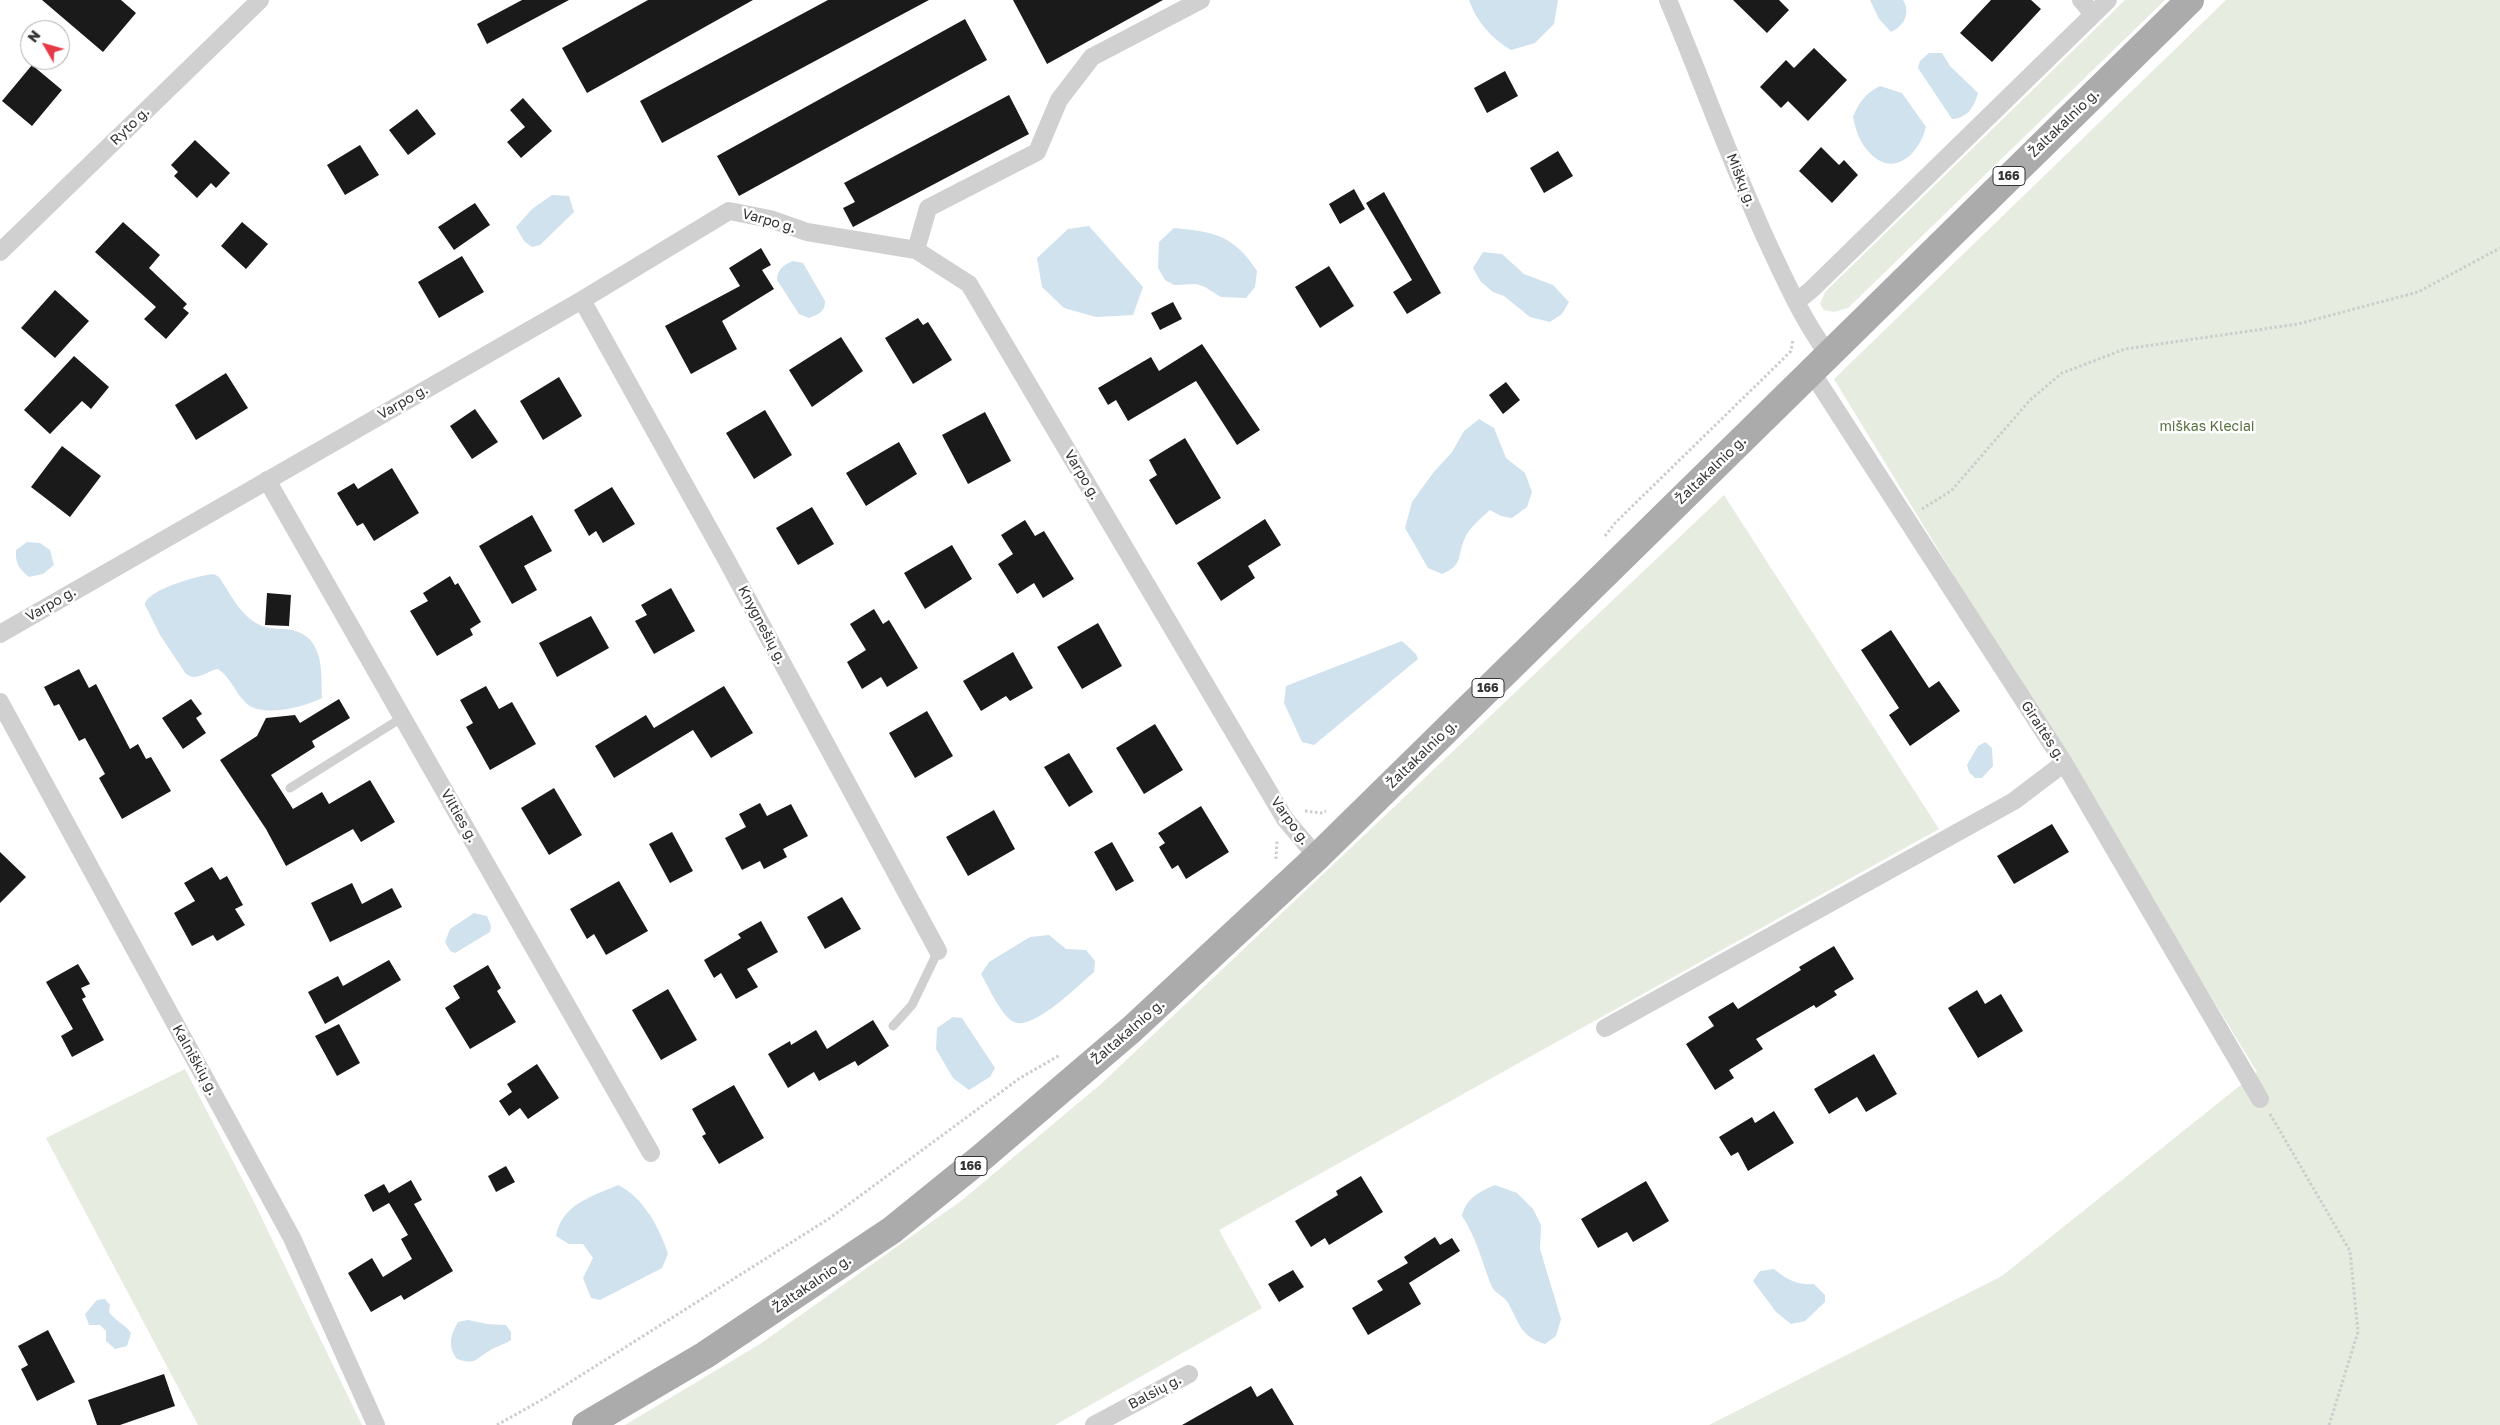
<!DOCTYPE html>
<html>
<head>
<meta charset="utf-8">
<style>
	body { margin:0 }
	#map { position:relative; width:2500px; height:1425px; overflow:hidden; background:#fff; font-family:"Golos Text",sans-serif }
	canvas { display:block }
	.north { position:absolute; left:20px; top:20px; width:50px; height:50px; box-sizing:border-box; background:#fff; border:1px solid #adadad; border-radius:50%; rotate:308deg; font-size:14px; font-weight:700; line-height:20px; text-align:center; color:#333 }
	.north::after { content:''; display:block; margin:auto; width:18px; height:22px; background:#e63946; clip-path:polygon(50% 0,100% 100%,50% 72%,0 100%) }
</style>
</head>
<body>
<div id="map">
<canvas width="2500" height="1425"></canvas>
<div class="north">N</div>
</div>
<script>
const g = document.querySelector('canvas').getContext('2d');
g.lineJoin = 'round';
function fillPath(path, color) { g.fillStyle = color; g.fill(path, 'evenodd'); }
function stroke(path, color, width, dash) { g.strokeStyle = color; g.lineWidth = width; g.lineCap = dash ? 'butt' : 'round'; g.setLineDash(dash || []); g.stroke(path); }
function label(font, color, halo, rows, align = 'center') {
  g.font = font + ' "Golos Text",sans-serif'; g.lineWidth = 5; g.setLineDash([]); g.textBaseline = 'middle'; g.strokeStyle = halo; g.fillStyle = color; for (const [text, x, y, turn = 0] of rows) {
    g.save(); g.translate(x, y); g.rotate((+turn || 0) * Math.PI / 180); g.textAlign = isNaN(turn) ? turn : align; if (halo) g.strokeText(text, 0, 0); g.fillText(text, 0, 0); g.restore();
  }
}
fillPath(new Path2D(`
	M 2125,0 L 2165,0 L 1848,308 L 1834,312 L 1824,310 L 1820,304 L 1825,292 Z
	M 2226,0 L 2500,0 L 2500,1425 L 1709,1425 L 2002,1276 L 2257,1072 L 1834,379 Z
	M 1724,495 L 1939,829 L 1219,1230 L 1262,1308 L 1055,1425 L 625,1425 L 760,1344 L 961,1201 L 1101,1084 Z
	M 185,1069 L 252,1198 L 362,1425 L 198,1425 L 46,1138 Z`), '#e6ecdf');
fillPath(new Path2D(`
	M 1469,0 L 1558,0 L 1554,24 L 1535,43 L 1511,50 C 1492,39 1476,21 1469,0 Z
	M 1870,0 L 1903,0 C 1911,13 1904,26 1891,32 L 1879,19 Z
	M 1929,53 L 1942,53 L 1950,66 L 1978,93 C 1974,107 1968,118 1952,119 L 1918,68 L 1920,61 Z
	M 1880,86 L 1902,93 L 1926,127 C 1917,160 1888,180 1864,146 C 1858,138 1855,126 1853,117 C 1859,102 1865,94 1880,86 Z
	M 552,195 L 569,196 L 574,212 L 540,245 L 532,247 L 524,241 L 516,227 L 532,209 Z
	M 1089,226 L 1143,287 L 1133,315 L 1096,317 L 1064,308 L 1042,287 L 1037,258 L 1068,229 Z
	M 1174,228 C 1214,232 1234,235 1257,271 L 1255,287 L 1246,298 L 1221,297 L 1205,287 L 1196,284 L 1174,285 L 1165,280 L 1158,268 L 1159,242 Z
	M 1483,252 L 1502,254 L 1524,274 L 1553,285 L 1569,302 L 1562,314 L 1550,322 L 1530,317 L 1504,296 L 1493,292 L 1481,282 L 1473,268 Z
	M 793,261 L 803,263 L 825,301 C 825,312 819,314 809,318 L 799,314 L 777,280 C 777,269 785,264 793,261 Z
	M 1479,419 L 1494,428 L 1506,458 L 1525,473 L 1532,492 L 1527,507 L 1512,518 L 1501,516 L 1490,510 C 1481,518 1468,529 1464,540 C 1457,558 1463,565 1442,574 L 1428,568 L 1405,528 L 1412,502 L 1433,473 L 1452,452 L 1464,431 Z
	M 27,542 L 40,543 L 50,550 L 54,565 L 43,574 L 29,577 C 19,569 15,563 16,550 Z
	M 214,574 L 219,577 C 230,593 240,615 258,624 C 270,631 284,627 296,631 C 325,641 321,674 322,698 C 304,707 261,719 245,702 C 235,692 231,678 218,669 C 206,671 198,682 186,674 L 160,635 L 145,605 C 146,590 199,575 214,574 Z
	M 1402,641 L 1416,654 L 1418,659 L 1314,745 L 1302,742 L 1284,703 L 1286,686 Z
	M 1985,742 L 1992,748 L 1993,766 L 1982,778 L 1975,778 L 1969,772 L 1967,765 L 1978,746 Z
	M 474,913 L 487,916 L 491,926 L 490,932 L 455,953 L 450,951 L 445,942 L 450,929 Z
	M 1049,935 L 1066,949 L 1086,950 L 1095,961 L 1094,972 C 1080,984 1033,1031 1014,1022 C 1002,1017 988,986 981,974 L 989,962 L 1030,937 Z
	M 953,1017 L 962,1018 L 995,1068 L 990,1077 L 969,1090 L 953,1078 L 936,1049 L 937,1028 Z
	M 618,1185 C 643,1197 660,1228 668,1254 L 662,1268 L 600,1300 L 591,1298 L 583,1278 L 593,1258 L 583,1244 L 569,1244 L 556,1236 C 562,1204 591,1197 618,1185 Z
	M 1495,1185 L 1517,1193 L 1533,1209 L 1541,1225 L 1540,1249 L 1561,1319 L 1556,1336 L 1545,1344 C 1520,1336 1520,1324 1508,1303 C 1504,1296 1496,1294 1492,1287 C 1481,1260 1478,1241 1462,1216 C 1466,1198 1479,1192 1495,1185 Z
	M 1774,1269 C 1787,1280 1797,1285 1814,1284 L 1825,1295 L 1825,1302 L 1805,1321 L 1791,1324 L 1776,1312 L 1753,1281 L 1760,1271 Z
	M 105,1299 L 110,1305 L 109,1312 C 115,1321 125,1324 131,1333 L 127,1346 L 115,1349 L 106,1341 L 106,1331 L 100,1325 L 89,1325 L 85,1314 L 97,1300 Z
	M 468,1320 L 487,1324 L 506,1325 L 511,1332 L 511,1340 C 504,1345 496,1346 489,1351 C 474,1360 476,1365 457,1359 C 447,1345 451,1335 458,1322 Z`), '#cfe2ee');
fillPath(new Path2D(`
	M 42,0 L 121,0 L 136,13 L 103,52 Z
	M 522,0 L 569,0 L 487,44 L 477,24 Z
	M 648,0 L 753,0 L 587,93 L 562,48 Z
	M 828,0 L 929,0 L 662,143 L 640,101 Z
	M 1013,0 L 1163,0 L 1047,64 Z
	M 1733,0 L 1779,0 L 1789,10 L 1767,33 Z
	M 1991,0 L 2031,0 L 2041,9 L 1992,62 L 1960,33 Z
	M 965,19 L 987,60 L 739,196 L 717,156 Z
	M 1814,48 L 1847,80 L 1808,121 L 1788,101 L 1781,108 L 1760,87 L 1786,60 L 1794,68 Z
	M 32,65 L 62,90 L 32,126 L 2,101 Z
	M 1505,71 L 1518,96 L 1487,113 L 1474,88 Z
	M 1009,95 L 1029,134 L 853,227 L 843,208 L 855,202 L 844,183 Z
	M 523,98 L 552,131 L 521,158 L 507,142 L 525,127 L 510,110 Z
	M 417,109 L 436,134 L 408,155 L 389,130 Z
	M 195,140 L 230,173 L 216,188 L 211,183 L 197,198 L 174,176 L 178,172 L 171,165 Z
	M 360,145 L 379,175 L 345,195 L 327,165 Z
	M 1821,147 L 1839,165 L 1844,160 L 1858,175 L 1832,203 L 1799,171 Z
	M 1558,151 L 1573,176 L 1544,193 L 1530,168 Z
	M 1354,189 L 1365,209 L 1340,224 L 1329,204 Z
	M 1384,192 L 1441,293 L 1407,314 L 1393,292 L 1412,280 L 1366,203 Z
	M 475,203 L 490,225 L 454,250 L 438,227 Z
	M 123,222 L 160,255 L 149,268 L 187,304 L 183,308 L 189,313 L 166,339 L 144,319 L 156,307 L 95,252 Z
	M 242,222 L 268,244 L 246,269 L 221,246 Z
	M 761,248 L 771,265 L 762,270 L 774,289 L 722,321 L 737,349 L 691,374 L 665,326 L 740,286 L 729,268 Z
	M 462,256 L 484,292 L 439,318 L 418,282 Z
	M 1329,266 L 1354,306 L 1320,328 L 1295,287 Z
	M 55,290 L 89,321 L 55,358 L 21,328 Z
	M 1173,302 L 1182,319 L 1160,330 L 1151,313 Z
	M 918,318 L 923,325 L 928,322 L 952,360 L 913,384 L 885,338 Z
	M 841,337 L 863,371 L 812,407 L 789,370 Z
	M 1202,344 L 1260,430 L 1237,445 L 1196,381 L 1128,421 L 1116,400 L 1108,405 L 1098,388 L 1151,357 L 1159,371 Z
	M 74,356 L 109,387 L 91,409 L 82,401 L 50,434 L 24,410 Z
	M 226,373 L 248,408 L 196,440 L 175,405 Z
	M 559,377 L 582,416 L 543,440 L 520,401 Z
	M 1506,382 L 1520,400 L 1503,414 L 1489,395 Z
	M 475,409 L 498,442 L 472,459 L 450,426 Z
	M 765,410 L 792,455 L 754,479 L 726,433 Z
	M 985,412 L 1011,461 L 968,484 L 942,435 Z
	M 1185,438 L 1221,498 L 1176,525 L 1149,480 L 1157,475 L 1149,460 Z
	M 899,442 L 917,474 L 866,506 L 846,473 Z
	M 62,446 L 101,476 L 70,517 L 31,487 Z
	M 392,468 L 419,513 L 374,541 L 363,523 L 357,526 L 337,493 L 354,483 L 358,489 Z
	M 612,487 L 635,524 L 603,543 L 596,531 L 589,536 L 574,510 Z
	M 812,507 L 834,544 L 798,565 L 776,528 Z
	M 532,515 L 552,551 L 524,566 L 537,590 L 512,604 L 479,546 Z
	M 1265,519 L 1281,545 L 1248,566 L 1255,578 L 1221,601 L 1197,563 Z
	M 1025,520 L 1035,536 L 1044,531 L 1074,579 L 1043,598 L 1034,583 L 1017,594 L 998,564 L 1013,554 L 1001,535 Z
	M 952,545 L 972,579 L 925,609 L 904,573 Z
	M 450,576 L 455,585 L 458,583 L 481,622 L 470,629 L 473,635 L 437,656 L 410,611 L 428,601 L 423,593 Z
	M 671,588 L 695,631 L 654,654 L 635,621 L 647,615 L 641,605 Z
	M 267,593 L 291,595 L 289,626 L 265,625 Z
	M 874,609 L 883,624 L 889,620 L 918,668 L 887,687 L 881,677 L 862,689 L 847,662 L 866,650 L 850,624 Z
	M 591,616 L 609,648 L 557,677 L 539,643 Z
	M 1098,623 L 1122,666 L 1082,689 L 1057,647 Z
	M 1891,630 L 1929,688 L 1939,681 L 1960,711 L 1910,746 L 1889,715 L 1899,708 L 1861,650 Z
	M 1013,652 L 1033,688 L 1010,701 L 1006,696 L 981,711 L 963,681 Z
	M 79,669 L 89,688 L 96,684 L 130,749 L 138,744 L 146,759 L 151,757 L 171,791 L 122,819 L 99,778 L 105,774 L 85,738 L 79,741 L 59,704 L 54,706 L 44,687 Z
	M 486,686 L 499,709 L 512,702 L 536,744 L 490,770 L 466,727 L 473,723 L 460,700 Z
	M 724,686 L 753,733 L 711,758 L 693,730 L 614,778 L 595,746 L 646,715 L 654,728 Z
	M 191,699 L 202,714 L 196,718 L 206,733 L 183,749 L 162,718 Z
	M 339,699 L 350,718 L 312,741 L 315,747 L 271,775 L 293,809 L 322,792 L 329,804 L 370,780 L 395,822 L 361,842 L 353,829 L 286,866 L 266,829 L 220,760 L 257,736 L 266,718 L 295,715 L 300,723 Z
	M 927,711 L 953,756 L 915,778 L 889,733 Z
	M 1155,724 L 1183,770 L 1144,794 L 1116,748 Z
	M 1069,753 L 1093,792 L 1069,807 L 1044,767 Z
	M 554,788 L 582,835 L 549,855 L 521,808 Z
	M 760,803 L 767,816 L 791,804 L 808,836 L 783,849 L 787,857 L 764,869 L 760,861 L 742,870 L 725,838 L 746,827 L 739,814 Z
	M 1201,806 L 1229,852 L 1186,879 L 1178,865 L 1172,869 L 1159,847 L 1165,843 L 1158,833 Z
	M 994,810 L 1015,849 L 968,876 L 946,837 Z
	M 2052,824 L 2069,852 L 2014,884 L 1997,856 Z
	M 672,832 L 693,871 L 670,883 L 649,844 Z
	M 1112,842 L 1134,881 L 1116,891 L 1094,852 Z
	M 0,852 L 26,877 L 0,903 Z
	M 212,867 L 220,880 L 227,876 L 243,905 L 235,909 L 245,925 L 217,941 L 213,935 L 192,946 L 174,913 L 195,901 L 184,883 Z
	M 619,881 L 648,931 L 606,955 L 594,934 L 587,939 L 570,909 Z
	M 352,883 L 362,904 L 392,888 L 402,907 L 330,942 L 311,903 Z
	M 842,897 L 861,929 L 825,949 L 807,917 Z
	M 761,921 L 778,952 L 747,969 L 758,987 L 736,999 L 721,973 L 714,978 L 704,960 L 741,938 L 738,934 Z
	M 1834,946 L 1854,979 L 1834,991 L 1837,995 L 1816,1008 L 1814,1005 L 1756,1039 L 1763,1049 L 1729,1070 L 1734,1078 L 1715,1090 L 1686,1044 L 1714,1026 L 1708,1017 L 1733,1002 L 1738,1009 L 1801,970 L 1799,967 Z
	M 389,960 L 401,980 L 325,1024 L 308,992 L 338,976 L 343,986 Z
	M 78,964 L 90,984 L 81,988 L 86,997 L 82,999 L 104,1040 L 72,1057 L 61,1036 L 73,1029 L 46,982 Z
	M 488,965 L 501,988 L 497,991 L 516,1022 L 470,1049 L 445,1008 L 460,998 L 453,986 Z
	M 668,989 L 697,1040 L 661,1060 L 632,1010 Z
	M 1977,990 L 1985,1004 L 2001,994 L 2023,1031 L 1978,1058 L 1948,1008 Z
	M 873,1020 L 889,1046 L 858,1066 L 855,1061 L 819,1081 L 814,1072 L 788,1088 L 768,1054 L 790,1041 L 791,1045 L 816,1030 L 827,1049 Z
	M 339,1024 L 360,1063 L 337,1076 L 315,1036 Z
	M 1874,1054 L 1897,1094 L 1866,1112 L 1857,1097 L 1829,1114 L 1814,1089 Z
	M 537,1064 L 559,1098 L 528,1119 L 520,1108 L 509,1116 L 499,1101 L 512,1092 L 507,1084 Z
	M 734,1085 L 764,1138 L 719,1164 L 702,1136 L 706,1134 L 692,1109 Z
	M 1774,1111 L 1794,1143 L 1748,1171 L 1738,1152 L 1731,1156 L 1719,1137 L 1752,1117 L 1755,1123 Z
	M 506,1166 L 515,1182 L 496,1192 L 488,1176 Z
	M 1361,1176 L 1383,1212 L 1329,1245 L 1325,1238 L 1311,1247 L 1295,1221 L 1338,1195 L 1336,1191 Z
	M 411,1180 L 422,1200 L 414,1204 L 453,1271 L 404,1300 L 401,1295 L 371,1312 L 348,1273 L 372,1258 L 383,1277 L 412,1259 L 401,1239 L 408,1235 L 389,1203 L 373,1212 L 364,1195 L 384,1184 L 389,1193 Z
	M 1646,1181 L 1669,1221 L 1633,1242 L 1627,1232 L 1598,1248 L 1581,1219 Z
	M 1435,1237 L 1440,1245 L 1452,1238 L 1460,1251 L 1409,1283 L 1421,1304 L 1368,1335 L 1352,1308 L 1383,1290 L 1377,1281 L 1408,1263 L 1404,1257 Z
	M 1293,1270 L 1304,1287 L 1279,1302 L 1268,1284 Z
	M 48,1330 L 75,1382 L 37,1401 L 21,1369 L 28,1365 L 18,1346 Z
	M 164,1374 L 175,1406 L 120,1425 L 97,1425 L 88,1400 Z
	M 1251,1386 L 1257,1397 L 1272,1388 L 1294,1425 L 1182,1425 Z`), '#1a1a1a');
stroke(new Path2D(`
	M 1922,509 L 1951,491 L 2030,400 L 2062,373 L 2125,349 L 2298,324 L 2418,292 L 2500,248
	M 1605,536 L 1615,523 L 1780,362 L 1791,351 L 1793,339
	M 1305,811 L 1321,813 L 1326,811
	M 1276,859 L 1277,841
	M 2270,1114 L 2350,1251 L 2358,1332 L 2329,1425
	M 497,1425 L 545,1398 L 830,1218 L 1020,1078 L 1060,1055`), '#cdcdcd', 3, [2.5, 2.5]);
stroke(new Path2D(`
	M 290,788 L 403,717
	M 893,1026 L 912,1005 L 938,951`), '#d0d0d0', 9);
stroke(new Path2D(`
	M 1668,0 C 1703,83 1733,169 1771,250 C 1788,286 1804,322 1828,354
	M 2081,0 L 2093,14
	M 916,250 L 928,208 L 1037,152 L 1059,100 L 1092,57 L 1201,0
	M 0,252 L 260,0
	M 582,300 L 726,559 L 938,951
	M 1796,302 L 1811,290 L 2108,0
	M 1811,371 L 2064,763 L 2260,1099
	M 267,480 L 651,1153
	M 0,634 L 582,300 L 729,211 L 770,219 L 807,232 L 916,250 L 969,284 L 1285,819 L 1317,857
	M 0,702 L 292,1238 L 376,1425
	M 1605,1028 L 2014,801 L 2064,763
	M 1094,1425 L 1189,1374`), '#d0d0d0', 18);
stroke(new Path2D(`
	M 586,1425 L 705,1355 L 892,1230 L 981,1158 L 1132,1029 L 1317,857 L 2190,0`), '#ababab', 28);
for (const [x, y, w] of [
	[2009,176,32],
	[1488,688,32],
	[971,1166,32]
]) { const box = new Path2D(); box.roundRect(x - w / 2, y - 9.5, w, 19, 4); g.fillStyle = '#fff'; g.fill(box); stroke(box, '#333', 1); }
label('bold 12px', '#333', null, [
	["166",2009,176],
	["166",1488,688],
	["166",971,1166]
]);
label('14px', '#333', '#fff', [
	["Žaltakalnio g.",2064,123,-44],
	["Ryto g.",130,126,-44],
	["Miškų g.",1741,180,68],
	["Varpo g.",769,221,16],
	["Varpo g.",403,402,-30],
	["Žaltakalnio g.",1711,470,-44],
	["Varpo g.",1082,475,59],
	["Varpo g.",51,604,-30],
	["Knygnešių g.",762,625,62],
	["Giraitės g.",2043,731,57],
	["Žaltakalnio g.",1422,754,-44],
	["Vilties g.",459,816,60],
	["Varpo g.",1290,821,54],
	["Žaltakalnio g.",1128,1032,-41],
	["Kalniškių g.",195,1060,61],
	["Žaltakalnio g.",812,1284,-34],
	["Balsių g.",1155,1392,-28]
]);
label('14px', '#56703f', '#fff', [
	["miškas Kleciai",2207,427]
]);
</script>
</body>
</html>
